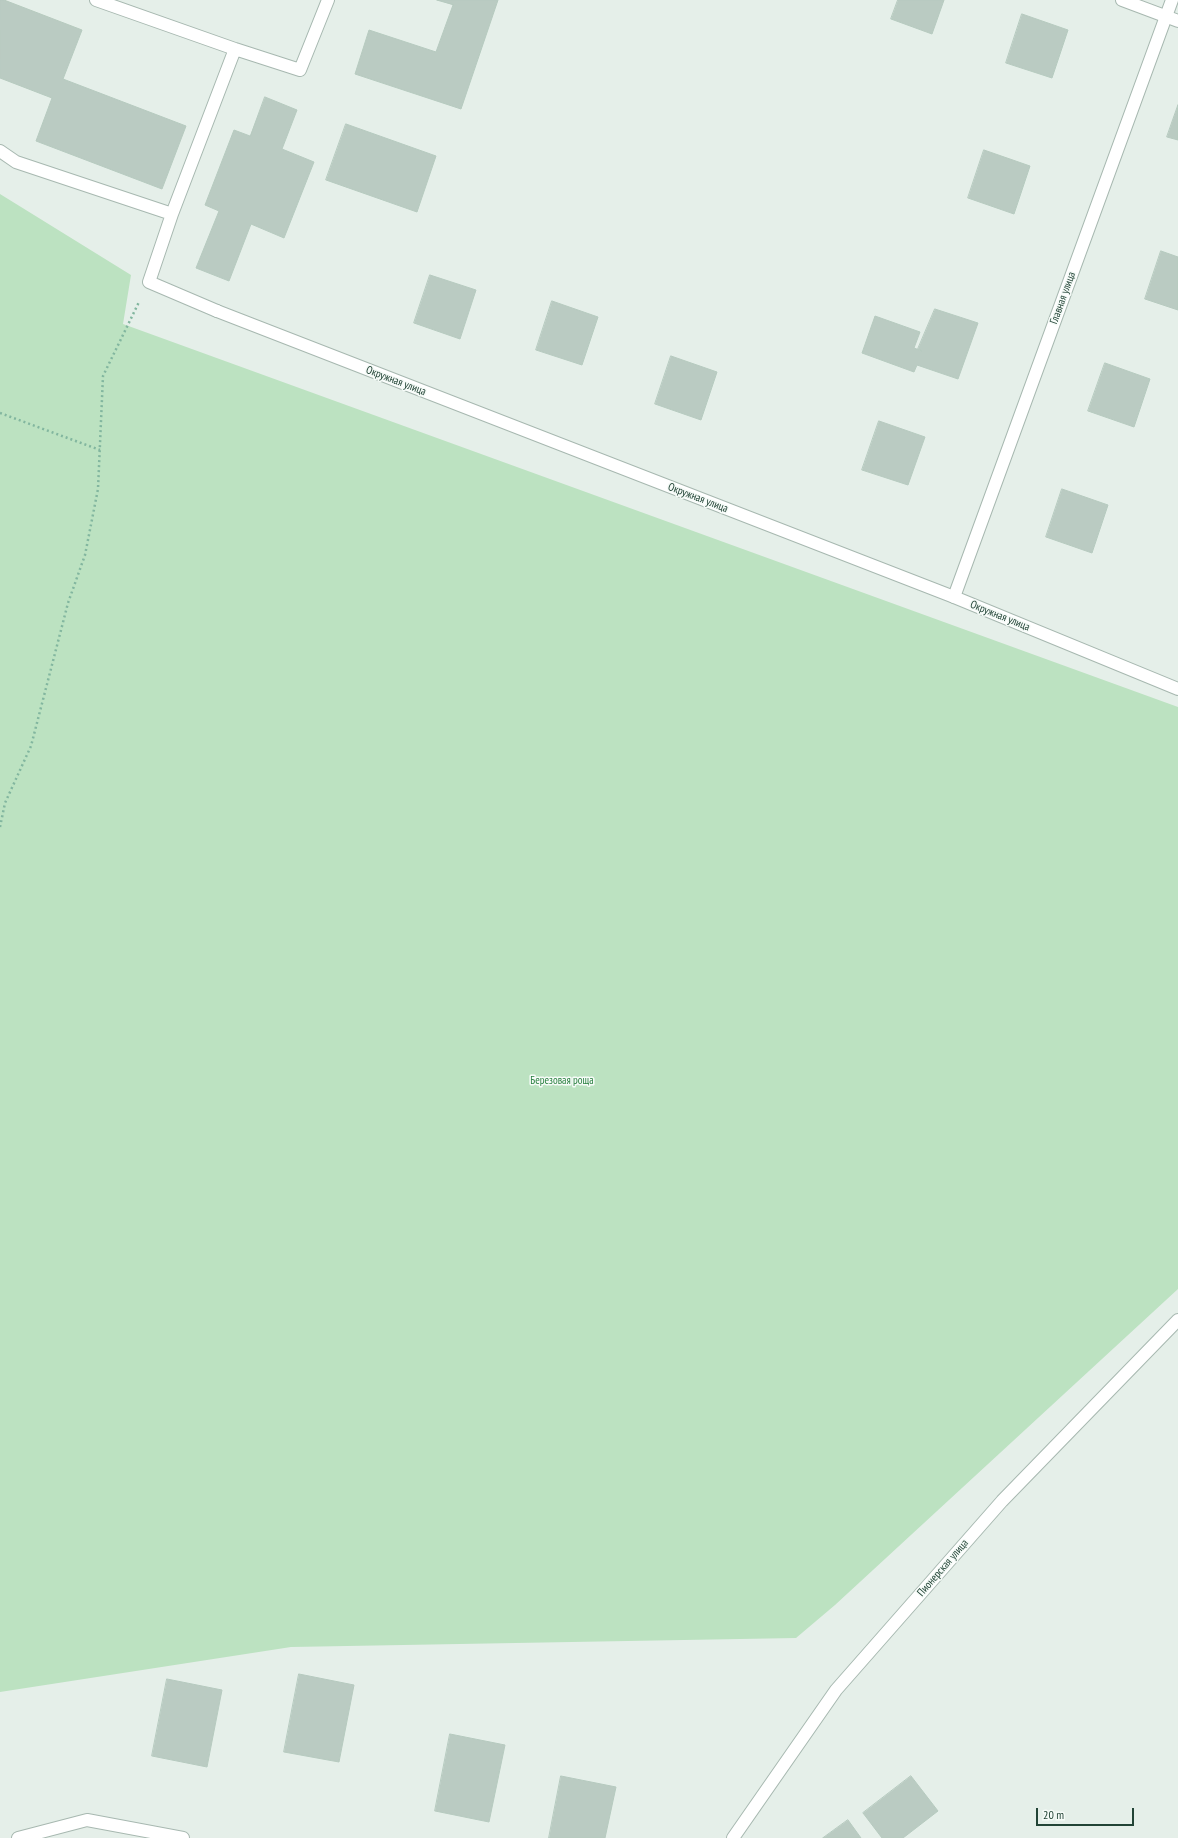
<!DOCTYPE html>
<html>
<head>
<meta charset="utf-8">
<style>
	body { margin:0 }
	#map { position:relative; width:1178px; height:1838px; overflow:hidden; background:#e5efe9; font-family:"PT Sans Narrow",sans-serif }
	canvas { display:block }
	.scale { position:absolute; left:1036px; top:1808px; width:98px; height:18px; box-sizing:border-box; border:2px solid #224436; border-top:0; padding-left:5px; font-size:12px; line-height:14px; white-space:nowrap; color:#224436; -webkit-text-stroke:3px #f6fbf8; paint-order:stroke }
</style>
</head>
<body>
<div id="map">
<canvas width="1178" height="1838"></canvas>
<div class="scale">20 m</div>
</div>
<script>
const g = document.querySelector('canvas').getContext('2d');
g.lineJoin = 'round';
function fillPath(path, color) { g.fillStyle = color; g.fill(path, 'evenodd'); }
function stroke(path, color, width, dash) { g.strokeStyle = color; g.lineWidth = width; g.lineCap = dash ? 'butt' : 'round'; g.setLineDash(dash || []); g.stroke(path); }
function label(font, color, halo, rows, align = 'center') {
  g.font = font + ' "PT Sans Narrow",sans-serif'; g.lineWidth = 3; g.setLineDash([]); g.textBaseline = 'middle'; g.strokeStyle = halo; g.fillStyle = color; for (const [text, x, y, turn = 0] of rows) {
    g.save(); g.translate(x, y); g.rotate((+turn || 0) * Math.PI / 180); g.textAlign = isNaN(turn) ? turn : align; if (halo) g.strokeText(text, 0, 0); g.fillText(text, 0, 0); g.restore();
  }
}
fillPath(new Path2D(`
	M 0,194 L 131,275 L 123,324 L 1178,707 L 1178,1289 L 835,1605 L 796,1638 L 291,1647 L 0,1692 Z`), '#bce2c1');
const building = new Path2D(`
	M 0,0 L 4,0 L 82,30 L 63,79 L 186,126 L 162,189 L 36,141 L 52,98 L 0,78 Z
	M 437,0 L 498,0 L 461,109 L 355,74 L 369,30 L 436,52 L 453,5 Z
	M 898,0 L 944,0 L 932,34 L 891,19 Z
	M 1022,14 L 1068,30 L 1052,78 L 1006,63 Z
	M 265,97 L 297,110 L 282,149 L 314,162 L 284,238 L 251,224 L 229,281 L 196,268 L 219,211 L 205,205 L 234,130 L 250,136 Z
	M 1178,105 L 1178,140 L 1167,137 Z
	M 346,124 L 436,156 L 417,212 L 326,180 Z
	M 984,150 L 1030,166 L 1014,214 L 968,198 Z
	M 1161,251 L 1178,257 L 1178,310 L 1145,299 Z
	M 430,275 L 476,290 L 460,339 L 414,323 Z
	M 552,301 L 598,317 L 582,365 L 536,350 Z
	M 935,309 L 978,323 L 958,379 L 917,365 L 914,372 L 862,353 L 875,316 L 920,332 L 914,348 L 922,351 L 918,349 Z
	M 671,356 L 717,372 L 701,420 L 655,404 Z
	M 1105,363 L 1150,379 L 1134,427 L 1088,411 Z
	M 879,421 L 925,437 L 908,485 L 862,470 Z
	M 1062,489 L 1108,505 L 1092,553 L 1046,537 Z
	M 299,1674 L 354,1685 L 339,1762 L 284,1752 Z
	M 167,1679 L 222,1690 L 207,1767 L 152,1756 Z
	M 450,1734 L 505,1745 L 489,1822 L 435,1811 Z
	M 561,1776 L 616,1787 L 605,1838 L 549,1838 Z
	M 911,1776 L 938,1811 L 903,1838 L 882,1838 L 863,1813 Z
	M 848,1820 L 861,1838 L 823,1838 Z`);
fillPath(building, '#bacbc2');
stroke(building, '#b6cabf', 1);
const service = new Path2D(`
	M 96,0 L 235,49 L 300,70 L 328,0
	M 0,151 L 16,162 L 172,214 L 149,282 L 217,311
	M 172,214 L 235,49`);
const minor = new Path2D(`
	M 1122,0 L 1178,21
	M 217,311 L 954,597
	M 18,1838 L 87,1820 L 183,1838`);
const tertiary = new Path2D(`
	M 1172,0 L 954,597 L 1178,689
	M 733,1838 L 836,1690 L 1002,1501 L 1178,1320`);
stroke(service, '#a7b8b0', 14);
stroke(minor, '#a7b8b0', 14);
stroke(tertiary, '#a7b8b0', 14);
stroke(new Path2D(`
	M 0,413 L 100,450
	M 0,827 L 5,803 L 31,746 L 68,603 L 85,555 L 98,489 L 103,376 L 139,302`), '#82b69f', 2.5, [2, 3]);
stroke(service, '#fff', 12);
stroke(minor, '#fff', 12);
stroke(tertiary, '#fff', 12);
label('11px', '#224436', '#f6fbf8', [
	["Главная улица",1063,298,-70],
	["Окружная улица",396,381,21],
	["Окружная улица",698,498,21],
	["Окружная улица",1000,616,22],
	["Пионерская улица",943,1568,-49]
]);
label('11px', '#277f3e', '#f6fbf8', [
	["Березовая роща",562,1081]
]);
</script>
</body>
</html>
